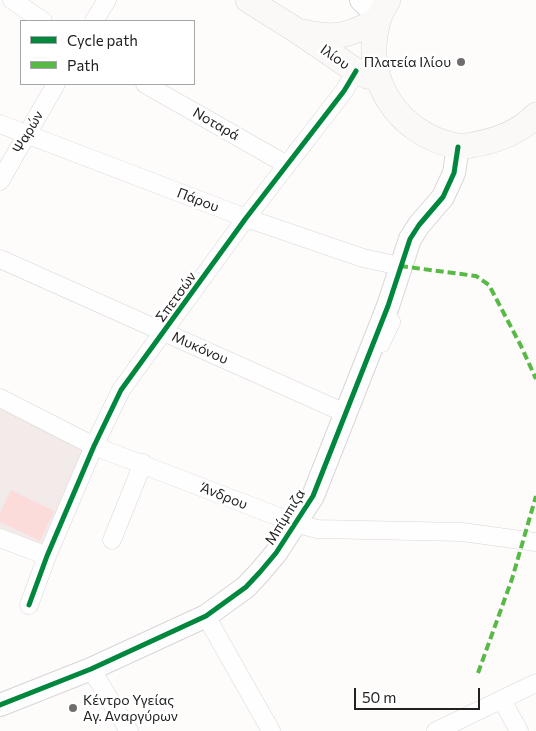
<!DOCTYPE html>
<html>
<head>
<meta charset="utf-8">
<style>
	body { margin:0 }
	#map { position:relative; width:536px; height:731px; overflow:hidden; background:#fefbfb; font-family:Commissioner,sans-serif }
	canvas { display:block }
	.legend { position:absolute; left:20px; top:20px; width:175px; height:65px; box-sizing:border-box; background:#fff; border:1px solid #a7a6a6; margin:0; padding:6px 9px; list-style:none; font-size:15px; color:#232120 }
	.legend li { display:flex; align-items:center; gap:10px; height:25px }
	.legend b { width:25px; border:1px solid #a7a6a6 }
	.scale { position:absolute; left:354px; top:688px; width:126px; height:22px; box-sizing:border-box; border:2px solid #232120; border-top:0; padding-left:6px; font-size:15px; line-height:18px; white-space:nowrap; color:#232120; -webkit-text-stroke:4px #fff; paint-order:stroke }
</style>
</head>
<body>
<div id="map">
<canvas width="536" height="731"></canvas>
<ul class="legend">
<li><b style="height:6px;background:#00873e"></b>Cycle path</li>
<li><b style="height:6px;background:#58b947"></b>Path</li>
</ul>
<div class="scale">50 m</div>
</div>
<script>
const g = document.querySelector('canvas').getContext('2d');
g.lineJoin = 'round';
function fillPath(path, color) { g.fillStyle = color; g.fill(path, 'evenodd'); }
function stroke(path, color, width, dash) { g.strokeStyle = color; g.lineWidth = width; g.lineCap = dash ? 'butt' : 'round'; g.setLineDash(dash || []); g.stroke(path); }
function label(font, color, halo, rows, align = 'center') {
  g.font = font + ' Commissioner,sans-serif'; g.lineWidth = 5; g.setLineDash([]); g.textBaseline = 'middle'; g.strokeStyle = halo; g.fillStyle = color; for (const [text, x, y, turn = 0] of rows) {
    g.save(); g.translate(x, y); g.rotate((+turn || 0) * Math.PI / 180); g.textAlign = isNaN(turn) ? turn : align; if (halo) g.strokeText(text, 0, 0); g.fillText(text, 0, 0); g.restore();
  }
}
fillPath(new Path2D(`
	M 0,408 L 84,448 L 41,546 L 0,528 Z`), '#f3ebea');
fillPath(new Path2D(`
	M 11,490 L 54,511 L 40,541 L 0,522 L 0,513 Z`), '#fcdbdb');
const service = new Path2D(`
	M 372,349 L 384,347 L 396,322 L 390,311`);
const minor = new Path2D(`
	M 12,0 L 43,21
	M 94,21 L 107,0
	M 145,84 L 287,165
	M 0,124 L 246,218 L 363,258 L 400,266
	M 0,181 L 56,84
	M 0,259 L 345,413
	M 0,398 L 94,446 L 295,523 L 317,529 L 462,532 L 536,542
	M 0,538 L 47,556
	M 112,540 L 143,463
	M 29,605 L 47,556 L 94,446 L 121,390 L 246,218 L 344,91 L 356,71
	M 206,616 L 271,731
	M 91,669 L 129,731
	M 502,700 L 519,731
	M 436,731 L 536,683`);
const tertiary = new Path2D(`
	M 361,0 L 379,17
	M 0,705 L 91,669 L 206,616 L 246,587 L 260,572 L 276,553 L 313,496 L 388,306 L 410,239 L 419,225 L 443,197 L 454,173 L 458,147`);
const secondary = new Path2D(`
	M 248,0 L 296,30 L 356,71 L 367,76 L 377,78
	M 388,0 C 384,7 380,13 378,21 C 361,78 398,135 457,146 C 461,147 467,146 472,145 C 496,141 519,133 536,115
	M 303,32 C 336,40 348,35 377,21`);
stroke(service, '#d8d6d6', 10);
stroke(minor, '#d8d6d6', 19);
stroke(tertiary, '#d8d6d6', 24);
stroke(secondary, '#d8d6d6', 26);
stroke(service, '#fffefe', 9);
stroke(minor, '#fffefe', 18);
stroke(tertiary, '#fffefe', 22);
stroke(secondary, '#fbf8f8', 25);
stroke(new Path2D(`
	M 400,266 L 476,276 L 489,285 L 521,346 L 536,379
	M 478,673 L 512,579 L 536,496`), '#58b947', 4, [8, 4]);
stroke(new Path2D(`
	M 29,605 L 47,556 L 94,446 L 121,390 L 246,218 L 344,91 L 356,71
	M 0,705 L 91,669 L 206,616 L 246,587 L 260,572 L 276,553 L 313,496 L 388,306 L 410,239 L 419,225 L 443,197 L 454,173 L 458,147`), '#00873e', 5);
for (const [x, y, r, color] of [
	[461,62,5,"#706d6d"],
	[73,708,5,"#706d6d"]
]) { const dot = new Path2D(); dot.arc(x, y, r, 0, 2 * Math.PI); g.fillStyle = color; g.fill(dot); stroke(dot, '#fff', 2); }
label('14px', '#232120', '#fff', [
	["Ιλίου",335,57,35],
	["Νοταρά",216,124,30],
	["Ψαρών",28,132,-60],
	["Πάρου",198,200,21],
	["Σπετσών",176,297,-54],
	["Μυκόνου",200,348,24],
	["Άνδρου",224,496,22],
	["Μπίμπιζα",285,517,-58]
]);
label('14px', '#232120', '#fff', [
	["Πλατεία Ιλίου",451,62],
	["Κέντρο Υγείας",83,700,"left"],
	["Αγ. Αναργύρων",83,716,"left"]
], 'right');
</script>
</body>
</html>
